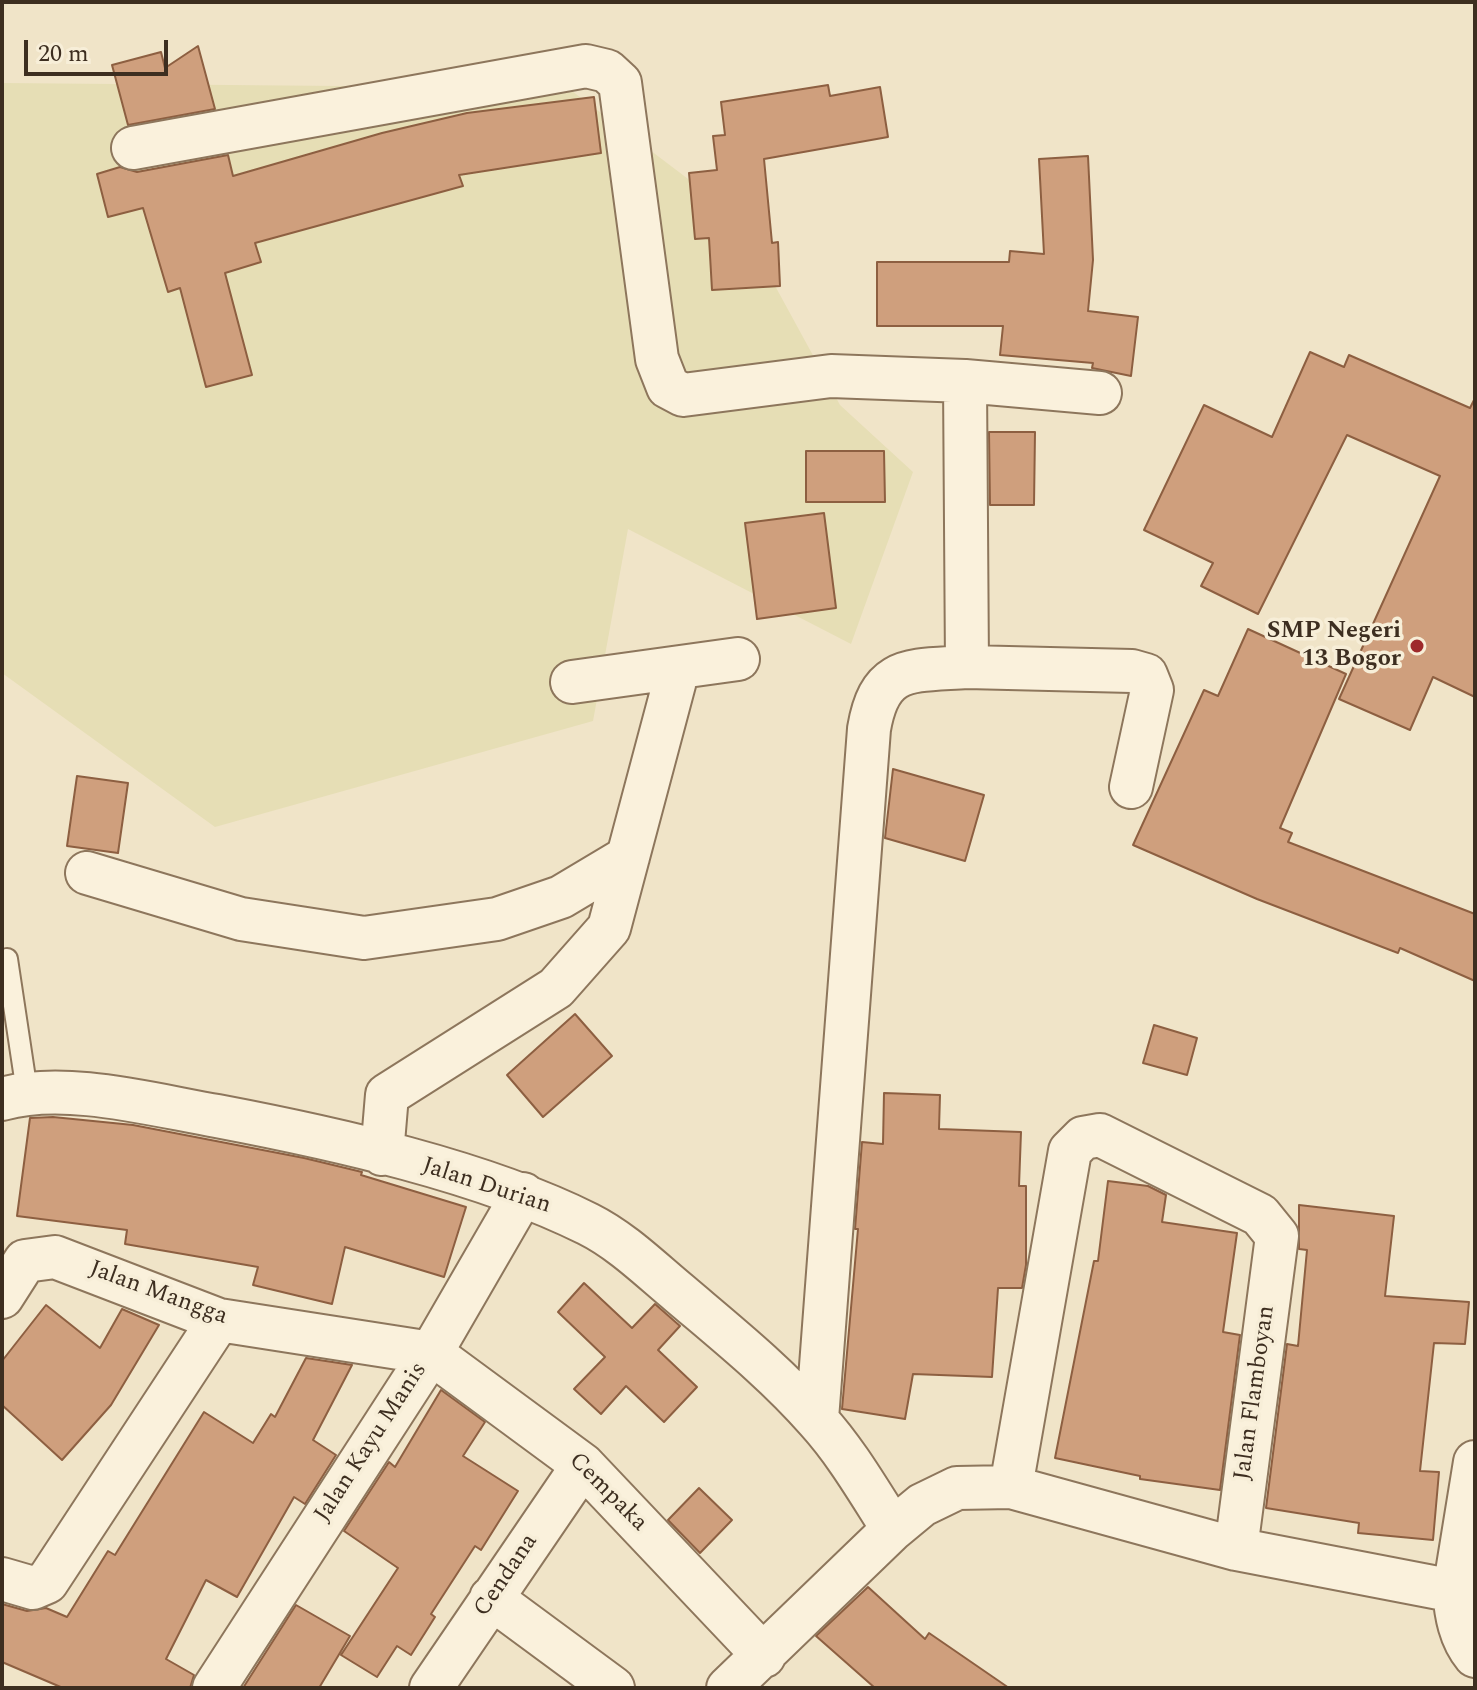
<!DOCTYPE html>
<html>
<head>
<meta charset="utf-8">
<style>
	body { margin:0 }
	#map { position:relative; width:1477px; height:1690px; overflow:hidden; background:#f0e4c8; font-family:Spectral,serif }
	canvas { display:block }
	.frame { position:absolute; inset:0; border:4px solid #3d2e20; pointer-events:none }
	.scale { position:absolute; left:24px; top:40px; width:144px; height:36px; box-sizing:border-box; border:4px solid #3d2e20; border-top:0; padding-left:10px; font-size:24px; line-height:28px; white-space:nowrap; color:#3d2e20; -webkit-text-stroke:6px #f7eed8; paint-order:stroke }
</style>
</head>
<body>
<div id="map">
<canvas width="1477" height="1690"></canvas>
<div class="frame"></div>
<div class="scale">20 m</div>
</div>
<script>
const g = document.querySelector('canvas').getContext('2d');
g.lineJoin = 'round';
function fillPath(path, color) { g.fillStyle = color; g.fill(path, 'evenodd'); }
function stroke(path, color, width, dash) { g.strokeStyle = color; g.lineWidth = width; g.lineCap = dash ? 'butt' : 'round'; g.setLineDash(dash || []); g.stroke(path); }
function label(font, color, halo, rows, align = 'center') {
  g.font = font + ' Spectral,serif'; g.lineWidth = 7; g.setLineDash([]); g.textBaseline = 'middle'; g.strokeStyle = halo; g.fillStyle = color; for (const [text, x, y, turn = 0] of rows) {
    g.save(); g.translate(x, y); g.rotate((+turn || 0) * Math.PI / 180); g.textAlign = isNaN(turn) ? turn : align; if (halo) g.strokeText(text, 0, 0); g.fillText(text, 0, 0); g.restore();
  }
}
fillPath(new Path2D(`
	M 2,83 L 568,88 L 737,216 L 840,405 L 913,472 L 851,644 L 628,529 L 593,721 L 215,827 L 2,673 Z`), '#e6deb5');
const building = new Path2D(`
	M 198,46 L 215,109 L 128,125 L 112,65 L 161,52 L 165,68 Z
	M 828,85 L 830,96 L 880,87 L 888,137 L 764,159 L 772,243 L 778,242 L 780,286 L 712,290 L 709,238 L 695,239 L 689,173 L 717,170 L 713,136 L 725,135 L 721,102 Z
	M 594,97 L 601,153 L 459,175 L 463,186 L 255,243 L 261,262 L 225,273 L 252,375 L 206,387 L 180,288 L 168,292 L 143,208 L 108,217 L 97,174 L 120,167 L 137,172 L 228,155 L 233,176 L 382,133 L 467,113 Z
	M 1088,156 L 1093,260 L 1088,311 L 1138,317 L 1131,376 L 1092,368 L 1093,363 L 1000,355 L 1003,326 L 877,326 L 877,262 L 1009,262 L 1010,251 L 1044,254 L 1039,159 Z
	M 1310,352 L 1344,367 L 1349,355 L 1470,408 L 1475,398 L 1475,697 L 1433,677 L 1410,730 L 1339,699 L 1440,476 L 1347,435 L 1258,614 L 1201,586 L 1213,563 L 1144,530 L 1204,405 L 1272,437 Z
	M 989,432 L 1035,432 L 1034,505 L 990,505 Z
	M 806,451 L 884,451 L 885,502 L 806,502 Z
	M 824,513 L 836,608 L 757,619 L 745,523 Z
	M 1248,629 L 1346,674 L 1280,828 L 1292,833 L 1288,842 L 1475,914 L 1475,981 L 1400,948 L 1398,953 L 1257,899 L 1133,845 L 1204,690 L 1218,696 Z
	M 893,769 L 984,795 L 965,861 L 885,838 Z
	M 77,776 L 128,783 L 118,853 L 67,846 Z
	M 575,1014 L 612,1056 L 543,1117 L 507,1075 Z
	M 1154,1025 L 1197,1038 L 1187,1075 L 1143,1063 Z
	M 884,1093 L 940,1095 L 939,1129 L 1021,1132 L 1019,1186 L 1026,1186 L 1026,1265 L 1022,1288 L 998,1288 L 992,1377 L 913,1374 L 905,1419 L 842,1409 L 858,1229 L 855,1229 L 862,1142 L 883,1144 Z
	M 53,1117 L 133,1125 L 304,1158 L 362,1172 L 361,1175 L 466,1207 L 444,1277 L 345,1247 L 332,1304 L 253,1285 L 258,1267 L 125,1244 L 127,1230 L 17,1216 L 30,1118 Z
	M 1108,1181 L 1148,1186 L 1166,1195 L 1162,1222 L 1237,1233 L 1223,1332 L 1240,1335 L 1220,1490 L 1140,1479 L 1140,1476 L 1055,1458 L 1094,1261 L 1098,1261 Z
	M 1299,1205 L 1394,1216 L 1385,1296 L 1469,1302 L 1465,1344 L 1434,1343 L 1420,1471 L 1439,1472 L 1433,1540 L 1358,1533 L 1359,1523 L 1266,1508 L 1287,1344 L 1298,1346 L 1307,1250 L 1299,1249 Z
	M 584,1283 L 632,1328 L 655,1304 L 680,1326 L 658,1350 L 697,1387 L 664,1422 L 626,1386 L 601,1414 L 574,1389 L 605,1357 L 558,1312 Z
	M 46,1305 L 100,1348 L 122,1309 L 159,1325 L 111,1405 L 62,1460 L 2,1405 L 2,1361 Z
	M 306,1358 L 352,1365 L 313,1440 L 336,1455 L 305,1504 L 294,1497 L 237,1597 L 206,1580 L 166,1659 L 194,1675 L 190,1688 L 63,1688 L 2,1662 L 2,1604 L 27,1611 L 46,1608 L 67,1617 L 108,1551 L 115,1555 L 204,1412 L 253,1443 L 271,1414 L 275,1417 Z
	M 441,1390 L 485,1422 L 463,1456 L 518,1491 L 481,1550 L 475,1546 L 431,1614 L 435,1617 L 411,1655 L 397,1646 L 377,1677 L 341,1655 L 398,1568 L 344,1531 L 389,1462 L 395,1467 Z
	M 699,1488 L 732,1520 L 700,1553 L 668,1520 Z
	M 868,1587 L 925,1639 L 929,1633 L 1009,1688 L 875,1688 L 816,1636 Z
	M 296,1605 L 350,1636 L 319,1688 L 243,1688 Z`);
fillPath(building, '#cf9f7d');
stroke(building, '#8d5f41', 2);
const service = new Path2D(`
	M 7,959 L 27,1092`);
const minor = new Path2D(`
	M 133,148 L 586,66 L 607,71 L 620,83 L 657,359 L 668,387 L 683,395 L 831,376 L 965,381 L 967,667 C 909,671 880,665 869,729 L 817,1419
	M 965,381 L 1100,393
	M 967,667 L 1132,671 L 1146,675 L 1152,690 L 1131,787
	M 572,682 L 738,659
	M 87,873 L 241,919 L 364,938 L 497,919 L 561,897 L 628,857
	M 2,1099 C 65,1081 153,1105 217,1116 C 333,1138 482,1171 588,1224 C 622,1241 650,1269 679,1293 C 726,1333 776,1373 817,1420 C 847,1453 869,1492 893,1529
	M 382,1154 L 387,1095 L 556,988 L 609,928 L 678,669
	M 2,1297 L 25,1261 L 55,1257 L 219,1320 L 431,1353 L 583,1465 L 764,1656
	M 1011,1487 L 1070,1151 L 1083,1138 L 1100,1135 L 1260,1215 L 1277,1236 L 1236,1549
	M 2,1579 L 33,1588 L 47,1582 L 219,1320
	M 1454,1591 L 1475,1462
	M 491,1598 L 613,1688
	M 214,1688 L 431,1353 L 523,1194
	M 431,1688 L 583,1465
	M 728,1688 L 893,1529 L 922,1505 L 957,1488 L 1011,1487 L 1236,1549 L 1454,1591 C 1456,1615 1460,1638 1475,1656`);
stroke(service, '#8d765c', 24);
stroke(minor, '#8d765c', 46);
stroke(service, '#faf1dc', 20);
stroke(minor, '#faf1dc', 42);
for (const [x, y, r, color] of [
	[1417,646,8,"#9e2a2b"]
]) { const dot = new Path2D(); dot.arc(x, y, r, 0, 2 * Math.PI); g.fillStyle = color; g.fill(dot); stroke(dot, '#f7eed8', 3); }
label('bold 24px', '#3d2e20', '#f7eed8', [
	["SMP Negeri",1401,632],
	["13 Bogor",1401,660]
], 'right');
label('24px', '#3d2e20', '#f7eed8', [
	["Jalan Durian",486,1187,18],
	["Jalan Mangga",158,1294,20],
	["Jalan Flamboyan",1256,1393,-82],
	["Jalan Kayu Manis",372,1443,-57],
	["Cempaka",607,1493,45],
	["Cendana",507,1576,-56]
]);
</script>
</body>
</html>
